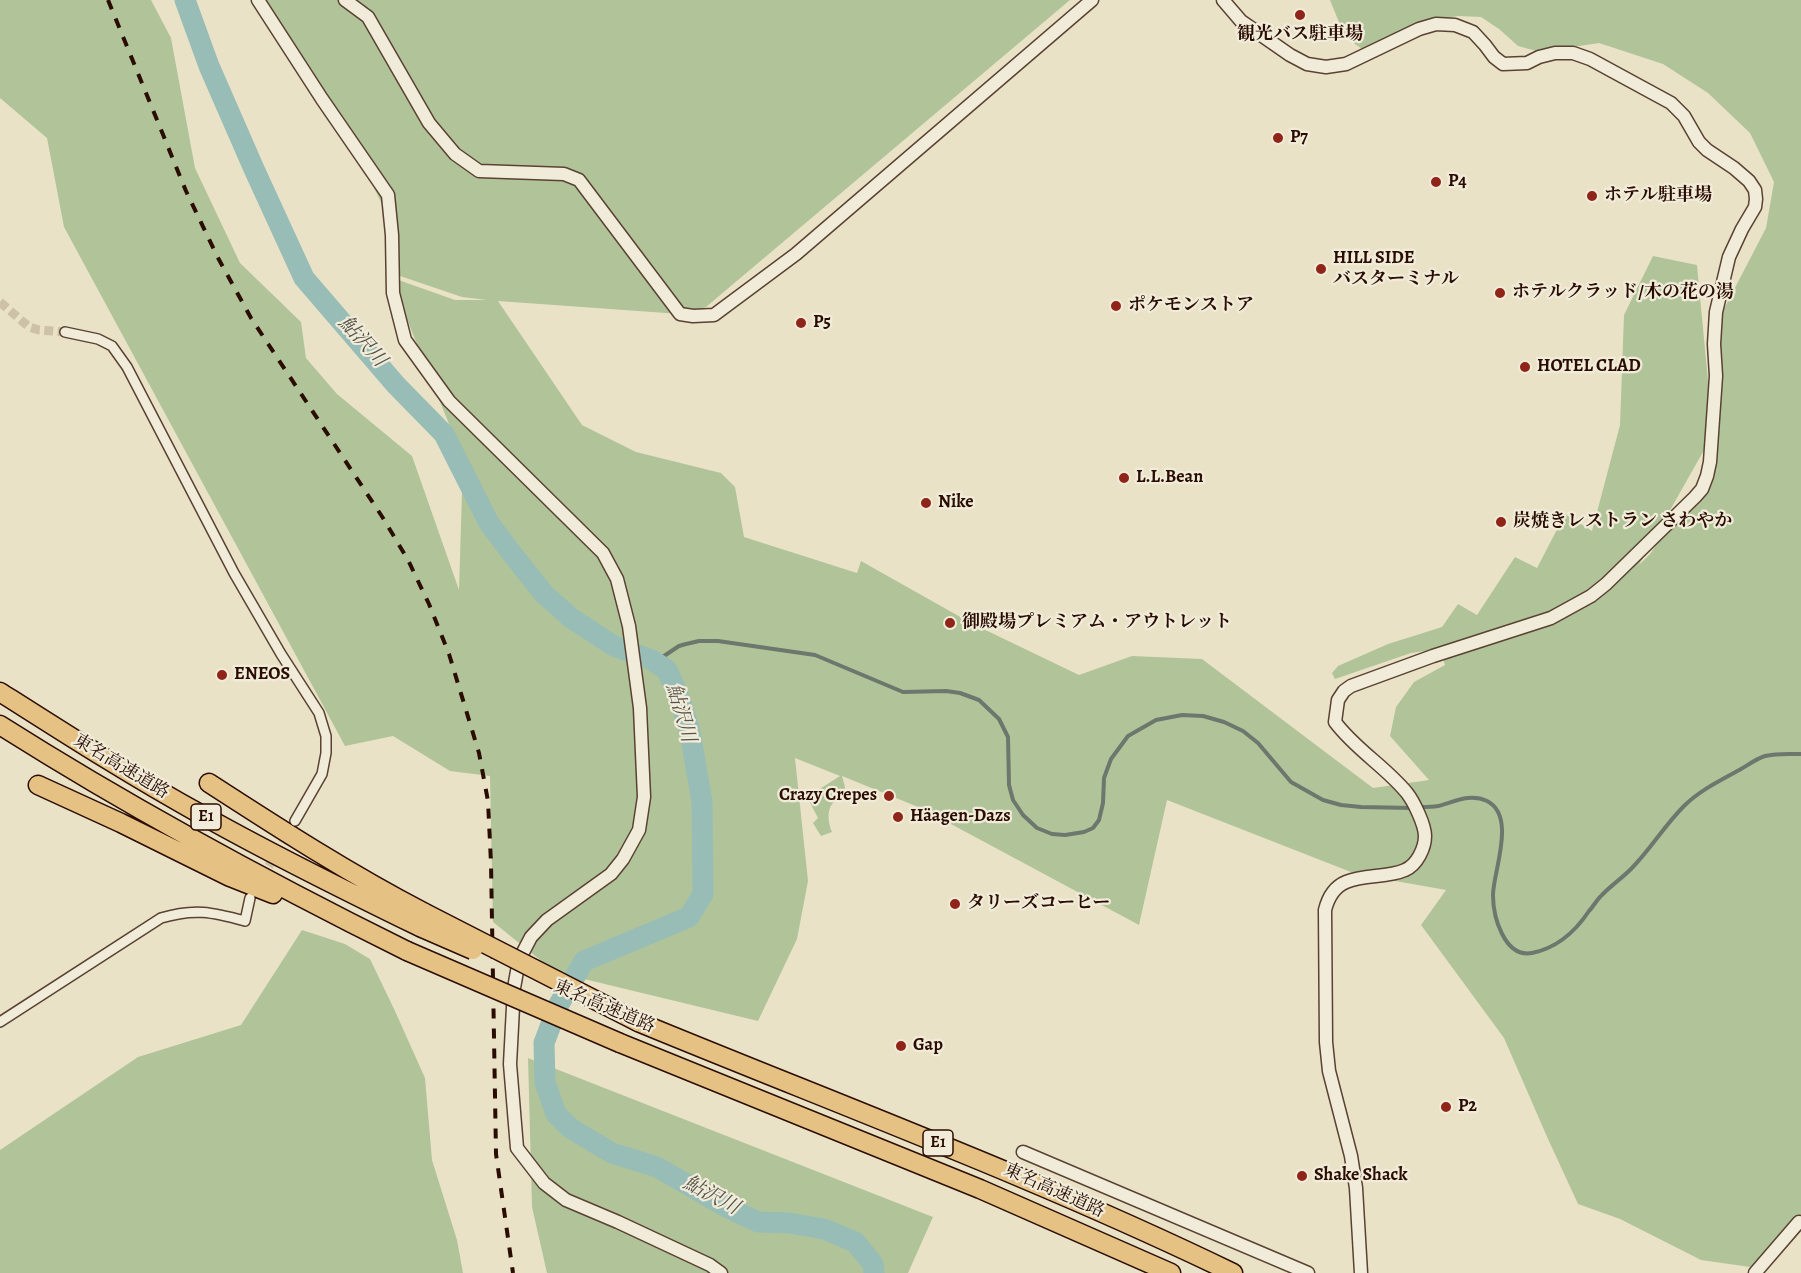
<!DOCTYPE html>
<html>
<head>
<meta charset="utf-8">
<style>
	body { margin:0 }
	canvas { display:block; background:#eae2c6 }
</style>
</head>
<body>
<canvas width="1801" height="1273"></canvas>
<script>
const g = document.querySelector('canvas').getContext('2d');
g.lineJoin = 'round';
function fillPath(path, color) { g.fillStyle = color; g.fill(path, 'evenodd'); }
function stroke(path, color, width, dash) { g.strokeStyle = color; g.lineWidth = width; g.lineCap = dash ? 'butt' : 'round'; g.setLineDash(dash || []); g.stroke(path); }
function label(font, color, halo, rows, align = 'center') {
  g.font = font + ' Alegreya,"Noto Serif JP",serif'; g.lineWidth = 4.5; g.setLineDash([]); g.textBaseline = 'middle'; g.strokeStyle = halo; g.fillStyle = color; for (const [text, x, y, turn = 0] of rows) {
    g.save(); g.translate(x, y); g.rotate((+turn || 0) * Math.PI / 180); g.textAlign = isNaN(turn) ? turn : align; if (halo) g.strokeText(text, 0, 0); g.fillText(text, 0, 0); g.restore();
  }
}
fillPath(new Path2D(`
	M 0,0 L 151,0 L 171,38 L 195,168 L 240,263 L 301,322 L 306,358 L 337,394 L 412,456 L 459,590 L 463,459 L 390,277 L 455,300 L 487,300 L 462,297 L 400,276 L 398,237 L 353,145 L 259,0 L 1070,0 L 706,307 L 680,314 L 498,301 L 582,425 L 636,452 L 721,473 L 735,487 L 744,537 L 857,573 L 861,561 L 971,623 L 1079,675 L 1132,656 L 1202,659 L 1373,788 L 1429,780 L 1390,736 L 1396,707 L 1414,682 L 1445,665 L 1440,649 L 1411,653 L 1335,679 L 1332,673 L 1338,666 L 1388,644 L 1442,627 L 1458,604 L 1477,615 L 1515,557 L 1537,568 L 1565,514 L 1592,531 L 1620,425 L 1624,315 L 1653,256 L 1697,265 L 1711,412 L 1711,334 L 1766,228 L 1774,182 L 1750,133 L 1708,93 L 1663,64 L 1599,43 L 1540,52 L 1518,46 L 1499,29 L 1481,17 L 1458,16 L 1430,21 L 1365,51 L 1345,37 L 1330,0 L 1801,0 L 1801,1230 L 1795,1230 L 1750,1267 L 1701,1260 L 1620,1219 L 1578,1204 L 1548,1139 L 1504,1038 L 1421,925 L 1446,890 L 1356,874 L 1167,800 L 1139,925 L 923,809 L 842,776 L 845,787 L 843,796 C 827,802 826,817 832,832 L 821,836 L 813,823 L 818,818 L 807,797 L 840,776 L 795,758 L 808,881 L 797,939 L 758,1021 L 555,972 L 493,922 L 490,776 L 450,771 L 393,736 L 345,746 L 64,227 L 47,138 L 0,98 ZM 1712,436 L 1713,465 L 1650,554 L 1639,565 Z
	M 302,930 L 345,944 L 370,959 L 395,1011 L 425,1078 L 432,1160 L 457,1240 L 463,1273 L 0,1273 L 0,1150 L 138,1057 L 241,1025 Z
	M 528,1058 L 933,1217 L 908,1273 L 547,1273 L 532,1207 Z`), '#b1c499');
stroke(new Path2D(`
	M 655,662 L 679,646 L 686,644 L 699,641 L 718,641 L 815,655 L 903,692 L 946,691 L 960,693 L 979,700 L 999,719 L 1008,737 L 1009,785 L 1013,800 L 1023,815 L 1037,828 L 1052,834 L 1065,835 L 1084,832 L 1093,828 L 1099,820 L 1103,803 L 1104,778 L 1111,759 L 1128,736 L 1156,720 L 1182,715 L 1203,716 L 1224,722 L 1243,731 L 1258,743 L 1291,782 L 1323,800 L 1341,805 L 1361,807 L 1412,808
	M 1420,807 C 1426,807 1432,807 1438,806 C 1454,802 1470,793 1487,801 C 1517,816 1493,872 1493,895 C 1493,916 1504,958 1532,953 C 1557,948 1575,932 1589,911 C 1593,907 1596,901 1600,897 C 1609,887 1621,879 1631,869 C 1650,850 1664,826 1684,806 C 1700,790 1721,780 1741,769 C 1748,765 1756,759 1765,756 C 1777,753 1789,754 1801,754`), '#6c776d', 4);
stroke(new Path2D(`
	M 185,0 L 209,66 L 254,169 L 304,278 L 396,385 L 444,434 L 489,523 L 513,555 L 544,594 L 571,618 L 614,646 L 652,660 L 667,670 L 679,697 L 690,732 L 702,802 L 703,894 L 689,917 L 584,961 L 558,1006 L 544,1043 L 545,1082 L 556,1114 L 570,1128 L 612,1153 L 657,1167 L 726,1207 L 758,1222 L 789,1223 L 824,1229 L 855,1242 L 873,1264 L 874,1273`), '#98bdb6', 21);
stroke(new Path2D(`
	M 0,302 L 29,327 L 39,330 L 65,332
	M 262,878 L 295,821`), '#cdc2a8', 9, [9, 4.5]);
const minor = new Path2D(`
	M 65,332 L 98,339 L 112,346 L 127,367 L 234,573 L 281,654 L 319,713 L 326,736 L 326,753 L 322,774 L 295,821
	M 0,1022 L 161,918 C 194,908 212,912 245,921 L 250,898`);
const tertiary = new Path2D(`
	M 258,0 L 322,99 L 388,195 L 392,235 L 393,293 L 405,340 L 449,401 L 603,553 L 617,579 L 629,626 L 640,708 L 644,797 L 639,830 L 623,859 L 611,874 L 547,920 L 531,937 L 519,960 L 514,988 L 510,1064 L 517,1148 L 544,1183 L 566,1200 L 618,1222 L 710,1265 L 721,1273
	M 345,0 L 368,17 L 429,123 L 455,154 L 479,171 L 564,174 L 579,180 L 680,314 L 693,316 L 714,315 L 796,254 L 1092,0
	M 1223,0 L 1241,21 L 1290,55 L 1307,64 L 1326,67 L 1346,64 L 1419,29 L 1436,24 L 1455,25 L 1473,32 L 1485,45 L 1494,57 L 1503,64 L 1527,63 L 1539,57 L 1555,53 L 1573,53 L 1590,59 L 1671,103 L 1684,116 L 1699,142 L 1707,150 L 1734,168 L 1749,181 L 1755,190 L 1756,199 L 1755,207 L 1742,229 L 1729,257 L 1716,312 L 1714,344 L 1716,376 L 1710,462 L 1707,476 L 1702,489 L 1695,497 L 1606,584 L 1591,596 L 1551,618 L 1433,656 L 1351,686 L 1344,691 L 1338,700 L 1335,722 C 1356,750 1386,767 1407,793 C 1414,802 1425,825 1425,836 C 1425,848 1417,865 1405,870 C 1387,878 1365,874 1346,882 C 1334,887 1328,898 1325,910 L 1326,1042 L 1329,1071 L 1351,1156 L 1356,1188 L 1361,1273
	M 1023,1152 L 1308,1273
	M 1755,1273 L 1799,1222`);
const motorway = new Path2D(`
	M 0,692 C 66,734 133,777 202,815 C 273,855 346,891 420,927
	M 0,725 C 131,808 268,882 407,951
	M 209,783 C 280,829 350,874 425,913
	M 38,785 L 121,823 L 230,877 L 273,894
	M 638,1022 C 837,1104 1039,1179 1233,1273
	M 620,1043 L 980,1189 L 1171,1273`);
stroke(minor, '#5a4232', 12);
stroke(tertiary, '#5a4232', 15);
stroke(motorway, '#2a0d00', 21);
stroke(minor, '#f1ecda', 9);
stroke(tertiary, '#f1ecda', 12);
stroke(motorway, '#e5c183', 18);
stroke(new Path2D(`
	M 108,0 L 186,191 L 217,256 L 251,318 L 383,518 L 408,560 L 429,604 L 449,654 L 479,753 L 488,801 L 491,863 L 496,1154 L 513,1273`), '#2a0d00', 4, [10, 10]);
const motorwayBridge = new Path2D(`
	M 425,913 L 638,1022
	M 420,927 L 473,950
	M 407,951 L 620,1043`);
stroke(motorwayBridge, '#2a0d00', 21, []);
stroke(motorwayBridge, '#e5c183', 18);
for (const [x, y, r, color] of [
	[1300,15,6,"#8f2418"],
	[1278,138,6,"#8f2418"],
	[1436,182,6,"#8f2418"],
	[1592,196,6,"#8f2418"],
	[1321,269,6,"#8f2418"],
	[1500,293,6,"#8f2418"],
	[1116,306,6,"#8f2418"],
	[801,323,6,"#8f2418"],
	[1525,367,6,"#8f2418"],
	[1124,478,6,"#8f2418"],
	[926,503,6,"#8f2418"],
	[1501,522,6,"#8f2418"],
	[950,623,6,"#8f2418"],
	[222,675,6,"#8f2418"],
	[889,796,6,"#8f2418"],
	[898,817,6,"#8f2418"],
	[955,904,6,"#8f2418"],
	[901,1046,6,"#8f2418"],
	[1446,1107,6,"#8f2418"],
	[1302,1176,6,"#8f2418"]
]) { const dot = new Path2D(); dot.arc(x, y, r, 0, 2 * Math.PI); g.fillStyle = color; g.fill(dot); stroke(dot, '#f1ecda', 2); }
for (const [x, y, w] of [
	[206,817,30],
	[938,1143,30]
]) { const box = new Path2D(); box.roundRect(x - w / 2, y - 13, w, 26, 4.5); g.fillStyle = '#f1ecda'; g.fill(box); stroke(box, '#2a0d00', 1.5); }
label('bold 16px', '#2a0d00', null, [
	["E1",206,817],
	["E1",938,1143]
]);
label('bold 18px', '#2a0d00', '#f1ecda', [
	["観光バス駐車場",1300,35,"center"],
	["P7",1290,138],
	["P4",1448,182],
	["ホテル駐車場",1604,196],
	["HILL SIDE",1333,259],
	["バスターミナル",1333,280],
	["ホテルクラッド/木の花の湯",1512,293],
	["ポケモンストア",1128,306],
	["P5",813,323],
	["HOTEL CLAD",1537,367],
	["L.L.Bean",1136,478],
	["Nike",938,503],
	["炭焼きレストラン さわやか",1513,522],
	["御殿場プレミアム・アウトレット",962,623],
	["ENEOS",234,675],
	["Crazy Crepes",877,796,"right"],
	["Häagen-Dazs",910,817],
	["タリーズコーヒー",967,904],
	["Gap",913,1046],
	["P2",1458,1107],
	["Shake Shack",1314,1176]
], 'left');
label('18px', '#2a0d00', '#f1ecda', [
	["東名高速道路",121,767,31],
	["東名高速道路",604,1007,23],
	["東名高速道路",1054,1191,24]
]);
label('italic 20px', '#565349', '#f1ecda', [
	["鮎沢川",362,342,48],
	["鮎沢川",680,713,74],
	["鮎沢川",711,1196,28]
]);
</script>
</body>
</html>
